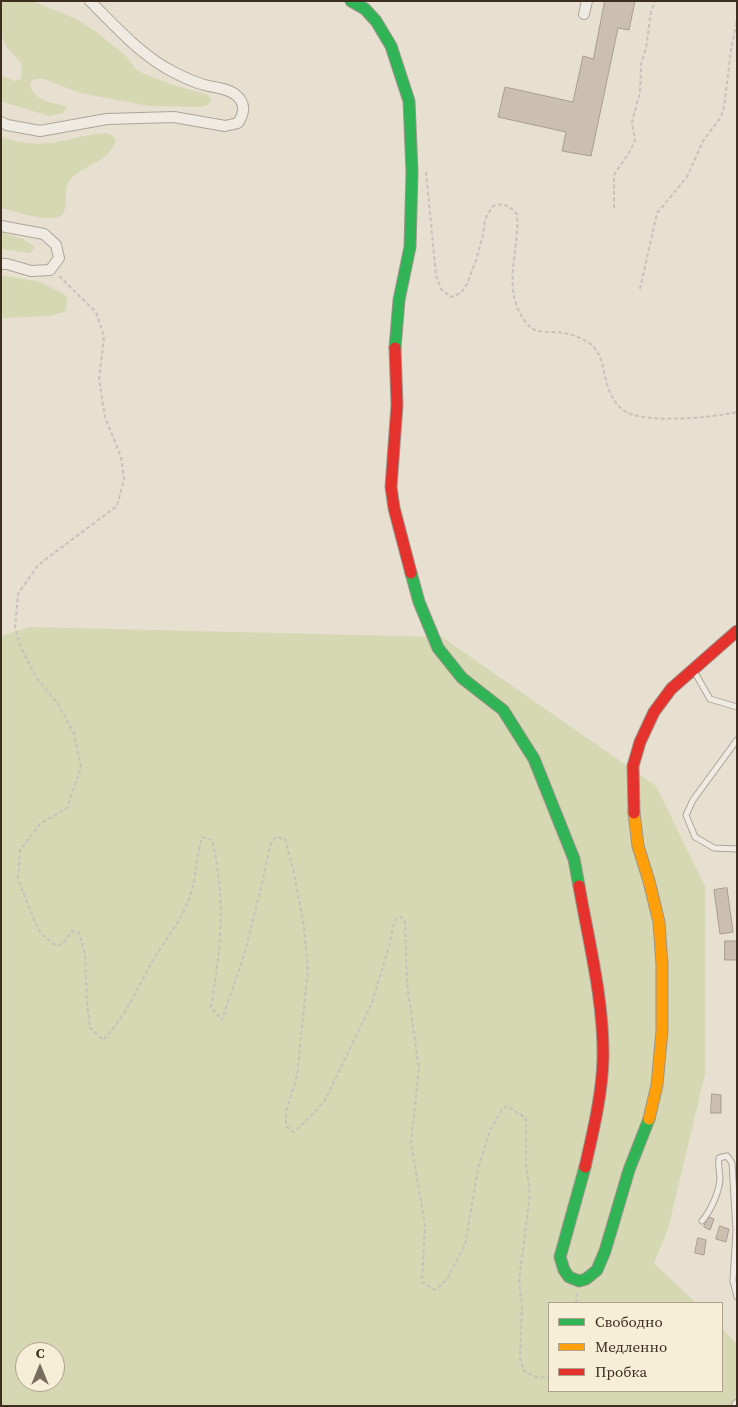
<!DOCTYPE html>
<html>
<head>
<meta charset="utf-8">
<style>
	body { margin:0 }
	#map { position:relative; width:738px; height:1407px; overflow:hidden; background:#e7e0d1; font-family:"Source Serif 4",serif }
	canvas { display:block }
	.frame { position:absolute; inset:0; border:2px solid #3d2e20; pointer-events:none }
	.legend { position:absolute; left:548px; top:1302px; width:175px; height:90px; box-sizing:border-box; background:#f7eed8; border:1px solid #ada18e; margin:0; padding:6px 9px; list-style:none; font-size:15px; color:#3d2e20 }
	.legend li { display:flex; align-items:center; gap:10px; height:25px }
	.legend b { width:25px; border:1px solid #ada18e }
	.north { position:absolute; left:15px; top:1342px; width:50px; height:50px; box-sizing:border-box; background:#f7eed8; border:1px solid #ada18e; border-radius:50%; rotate:0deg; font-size:14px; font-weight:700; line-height:20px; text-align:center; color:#3d2e20 }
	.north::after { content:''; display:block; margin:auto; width:18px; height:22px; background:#786c5e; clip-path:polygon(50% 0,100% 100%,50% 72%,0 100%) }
</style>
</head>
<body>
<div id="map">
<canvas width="738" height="1407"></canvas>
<div class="frame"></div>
<ul class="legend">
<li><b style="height:6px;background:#30b455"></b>Свободно</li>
<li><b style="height:6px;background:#ff9f0a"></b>Медленно</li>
<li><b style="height:6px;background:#e5322d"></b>Пробка</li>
</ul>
<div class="north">С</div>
</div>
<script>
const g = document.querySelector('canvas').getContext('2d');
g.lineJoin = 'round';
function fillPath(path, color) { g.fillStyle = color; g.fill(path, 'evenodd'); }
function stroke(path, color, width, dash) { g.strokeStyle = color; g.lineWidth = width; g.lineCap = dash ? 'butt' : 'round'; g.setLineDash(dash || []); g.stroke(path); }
fillPath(new Path2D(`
	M 1,1 L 33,1 L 76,19 L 95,31 L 126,56 L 135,68 L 142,73 L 173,85 L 206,94 L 212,99 L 208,105 L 201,107 L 149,106 L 80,93 L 44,79 L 35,79 L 30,83 C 32,101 52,102 67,107 L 63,113 L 49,116 L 6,103 L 1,100 L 1,75 L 14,81 L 21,79 L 22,64 L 7,48 L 1,35 Z
	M 105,133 L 112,135 L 116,141 C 108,163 82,165 70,180 C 61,190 72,212 58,217 C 44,222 15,211 1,208 L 1,137 C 21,144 45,146 66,140 C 80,137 91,134 105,133 Z
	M 1,232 L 23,239 L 35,247 L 30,253 L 1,249 Z
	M 1,275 L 41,282 L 67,296 L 66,311 L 51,316 L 1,318 Z
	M 29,627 L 442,637 L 656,786 L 705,886 L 705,1074 L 668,1229 L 654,1263 L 696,1303 L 549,1303 L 549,1391 L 722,1391 L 722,1329 L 737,1344 L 737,1406 L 1,1406 L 1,636 ZM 25,1352 L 55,1352 L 55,1382 L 25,1382 Z`), '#d6d7b3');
const building = new Path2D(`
	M 605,1 L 635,1 L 629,30 L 618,28 L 591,156 L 562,151 L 566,132 L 498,117 L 505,87 L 573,102 L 583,56 L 593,59 Z
	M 727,888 L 733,932 L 720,934 L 714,890 Z
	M 725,941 L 737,941 L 737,960 L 725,960 Z
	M 712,1094 L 721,1095 L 721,1113 L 711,1113 Z
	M 708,1217 L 714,1219 L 710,1230 L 704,1227 Z
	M 720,1226 L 729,1229 L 726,1242 L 716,1239 Z
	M 698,1238 L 706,1240 L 704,1255 L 695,1253 Z`);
fillPath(building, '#cbbfb2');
stroke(building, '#a89c90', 1);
const lane = new Path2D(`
	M 694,671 L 710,699 L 737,707
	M 737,740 L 693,800 L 686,815 L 695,837 L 714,848 L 737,849
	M 702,1221 C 711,1210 720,1191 720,1177 C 719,1170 718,1165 719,1158 L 727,1156 L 732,1163 L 736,1231 L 733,1281 L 737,1297`);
const street = new Path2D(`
	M 584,14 L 587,1
	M 1,122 L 7,125 L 40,131 L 107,119 L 174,117 L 225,126 L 238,123 C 244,114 246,104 237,96 C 229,88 215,88 205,85 C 192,82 177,74 166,68 C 136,50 114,25 90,1
	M 1,226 L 44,234 L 56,245 L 59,258 L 50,270 L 31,271 L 7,264 L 1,264
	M 737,1406 L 737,1405`);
const fast = new Path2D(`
	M 351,1 L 365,9 L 376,21 L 391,46 L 409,101 L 412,172 L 410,247 L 399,300 L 395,348
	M 411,573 L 419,602 L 438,648 L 462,678 L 503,710 L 534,759 L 574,859 L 579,886
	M 585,1167 L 560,1257 L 564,1270 L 569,1277 L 579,1281 L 586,1279 L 597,1270 L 605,1251 L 629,1170 L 649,1119`);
const slow = new Path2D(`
	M 634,813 L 638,846 L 649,881 L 659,922 L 662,965 L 662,1031 L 657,1085 L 649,1119`);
const jam = new Path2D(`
	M 395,348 L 397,405 L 391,487 L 394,508 L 411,573
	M 634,813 L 633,766 L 640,742 L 654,712 L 671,689 L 737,631
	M 579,886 C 589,943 604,1001 603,1059 C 602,1095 593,1132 585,1167`);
stroke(lane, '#ada599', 7);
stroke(street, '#ada599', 12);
stroke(fast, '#9c958a', 13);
stroke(slow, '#9c958a', 13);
stroke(jam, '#9c958a', 13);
stroke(new Path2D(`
	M 426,172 L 436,275 L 441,289 L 451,297 L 461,293 L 467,284 L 476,260 L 483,235 L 485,219 L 493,206 C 504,202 509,206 517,214 C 520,246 503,285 521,315 C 523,319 527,324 530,327 C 538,334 554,331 563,333 C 572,334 581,338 588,342 C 605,354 602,372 609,390 C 612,398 619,409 628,413 C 651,423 712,418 737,412
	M 614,208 L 614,175 L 630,151 L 635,141 L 632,122 L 640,92 L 641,64 L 646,48 L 651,11 L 655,1
	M 59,276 L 96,312 L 104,337 L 99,379 L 105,417 L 121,457 L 124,480 L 117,506 L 38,565 L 18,594 L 15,628 L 21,648 L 36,677 L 58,704 L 74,733 L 81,767 L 67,808 L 40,824 L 20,850 L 18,879 L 32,915 L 41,934 L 57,946 L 63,943 L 72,931 L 79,933 L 85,954 L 87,1003 L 90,1028 L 103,1040 C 128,1015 139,982 158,952 C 171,931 183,919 191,893 C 196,876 197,855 202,837 L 212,840 C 226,899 221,949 211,1007 L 222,1020 L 245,952 L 263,879 L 270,845 L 276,837 L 285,839 L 293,869 L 304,927 L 308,969 L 297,1076 L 286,1112 L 286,1126 L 294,1132 L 310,1117 L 324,1102 L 372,1003 L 389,946 L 393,927 L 396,919 L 401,917 L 405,920 L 407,984 L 419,1069 L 411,1143 L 425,1225 L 422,1282 L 435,1290 L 447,1279 L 465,1245 L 478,1169 L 490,1130 L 502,1110 L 507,1106 L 526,1118 L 526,1164 L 530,1194 L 519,1281 L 522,1305 L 520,1359 L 524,1371 L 538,1378 L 549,1376
	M 640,289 L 657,213 L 687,177 L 703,141 L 721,117 L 724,107 L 731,50 L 737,20
	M 576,1303 L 577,1293`), '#c8c2b9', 2, [4, 2.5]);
stroke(lane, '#efebe3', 5);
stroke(street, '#efebe3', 10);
stroke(fast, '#30b455', 11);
stroke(slow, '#ff9f0a', 11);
stroke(jam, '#e5322d', 11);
</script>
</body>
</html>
